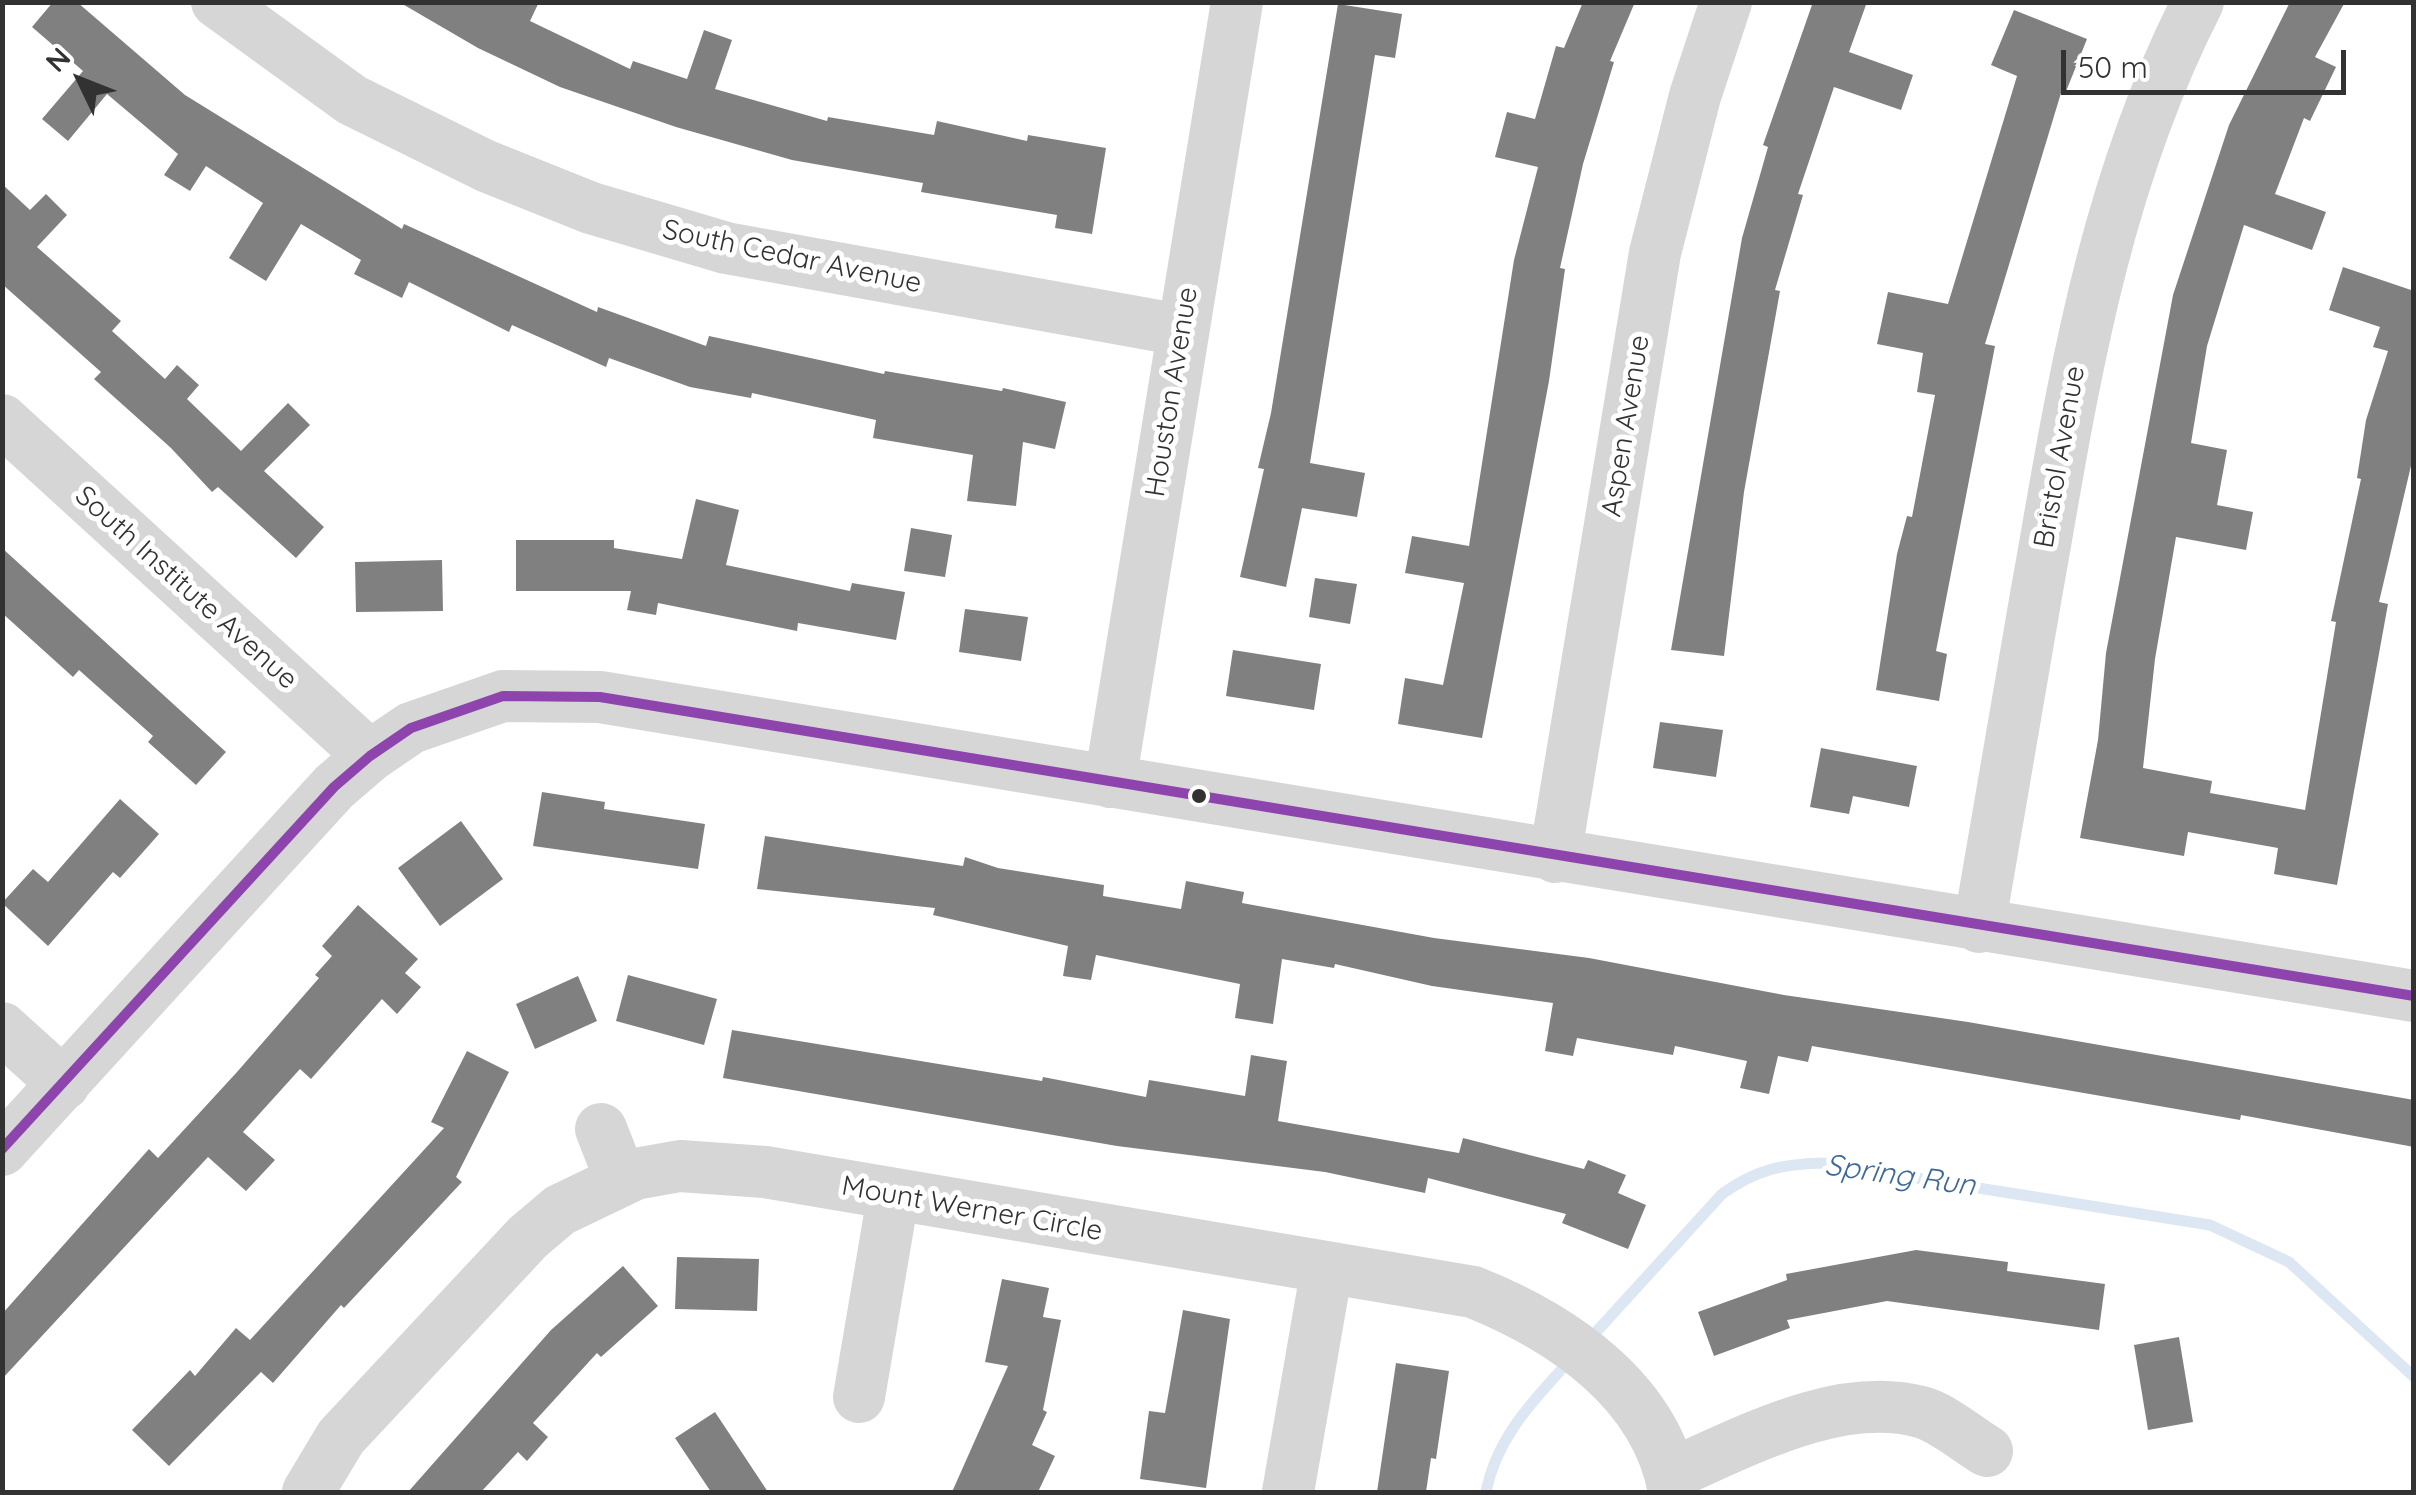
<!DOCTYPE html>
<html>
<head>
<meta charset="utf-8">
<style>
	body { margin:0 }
	#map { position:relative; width:2416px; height:1495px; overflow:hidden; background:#fff; font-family:Quicksand,sans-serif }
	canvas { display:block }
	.frame { position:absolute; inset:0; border:5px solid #323232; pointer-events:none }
	.north { position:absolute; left:30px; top:30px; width:100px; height:100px; -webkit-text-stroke:8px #fff; paint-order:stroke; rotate:313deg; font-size:28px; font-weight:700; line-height:40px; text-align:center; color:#323232 }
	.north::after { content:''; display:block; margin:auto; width:35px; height:45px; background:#323232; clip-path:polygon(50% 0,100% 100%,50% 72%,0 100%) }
	.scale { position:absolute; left:2061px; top:50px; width:285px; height:45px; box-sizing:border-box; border:5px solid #323232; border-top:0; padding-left:12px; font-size:30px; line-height:35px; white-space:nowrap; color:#323232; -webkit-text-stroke:8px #fff; paint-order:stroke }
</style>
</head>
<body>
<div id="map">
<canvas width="2416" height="1495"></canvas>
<div class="frame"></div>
<div class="north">N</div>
<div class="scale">50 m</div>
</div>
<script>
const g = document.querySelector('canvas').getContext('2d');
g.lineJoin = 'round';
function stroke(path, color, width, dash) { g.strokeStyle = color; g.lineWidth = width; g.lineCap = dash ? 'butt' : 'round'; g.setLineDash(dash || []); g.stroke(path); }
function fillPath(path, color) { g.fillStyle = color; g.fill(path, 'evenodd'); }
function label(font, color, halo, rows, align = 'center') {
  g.font = font + ' Quicksand,sans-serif'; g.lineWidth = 10; g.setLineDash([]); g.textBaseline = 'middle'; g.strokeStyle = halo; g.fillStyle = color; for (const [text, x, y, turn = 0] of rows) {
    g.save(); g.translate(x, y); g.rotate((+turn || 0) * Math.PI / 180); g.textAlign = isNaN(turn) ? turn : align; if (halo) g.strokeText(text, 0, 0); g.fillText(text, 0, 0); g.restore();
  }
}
stroke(new Path2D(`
	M 1587,1342 L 1722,1194 C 1755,1170 1782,1164 1822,1163 L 2210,1225 L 2289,1262 L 2414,1377
	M 1486,1492 C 1497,1436 1534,1400 1571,1359`), '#dde7f3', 11);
fillPath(new Path2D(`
	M 53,2 L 77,2 L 185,95 L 402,229 L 404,224 L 597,312 L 598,307 L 706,346 L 709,336 L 884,374 L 885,371 L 1002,391 L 1003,388 L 1066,402 L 1055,449 L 1023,442 L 1016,506 L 967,501 L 973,455 L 873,438 L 876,420 L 752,393 L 751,398 L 690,387 L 609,358 L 606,367 L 512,325 L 509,332 L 409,282 L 402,298 L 354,274 L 361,260 L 301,224 L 266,281 L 229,258 L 263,203 L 206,166 L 190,191 L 164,175 L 178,154 L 107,94 L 68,141 L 42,119 L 83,71 L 32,27 Z
	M 399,2 L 539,2 L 530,21 L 630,69 L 633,61 L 687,79 L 704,30 L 732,40 L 715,89 L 827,121 L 828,117 L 934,135 L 937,121 L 1027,141 L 1028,135 L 1106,148 L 1092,234 L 1055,228 L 1057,215 L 921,192 L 923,183 L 792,160 L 676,127 L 560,87 L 478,48 Z
	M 1583,2 L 1635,2 L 1610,61 L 1614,62 L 1583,164 L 1560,268 L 1565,269 L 1549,381 L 1482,738 L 1398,724 L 1405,678 L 1443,685 L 1464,583 L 1405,573 L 1412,536 L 1469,546 L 1514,260 L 1538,167 L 1495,157 L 1507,112 L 1535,119 L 1556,46 L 1564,48 Z
	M 1813,2 L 1867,2 L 1849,52 L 1913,75 L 1901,110 L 1834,87 L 1798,194 L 1803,195 L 1775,290 L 1780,291 L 1744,492 L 1724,656 L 1671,650 L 1742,238 L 1768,147 L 1763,145 Z
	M 2290,2 L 2345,2 L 2315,57 L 2336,67 L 2310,121 L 2304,118 L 2275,194 L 2326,212 L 2312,250 L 2244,225 L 2207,346 L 2191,443 L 2227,450 L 2217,505 L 2253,512 L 2246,550 L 2176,537 L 2155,659 L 2143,768 L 2212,781 L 2210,793 L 2305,810 L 2336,622 L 2331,621 L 2361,479 L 2357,478 L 2366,420 L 2388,351 L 2373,347 L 2380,327 L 2329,310 L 2343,267 L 2414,291 L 2414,453 L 2379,602 L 2388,604 L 2337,885 L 2274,874 L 2278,848 L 2188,832 L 2184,856 L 2080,838 L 2098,740 L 2106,653 L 2173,295 L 2229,125 Z
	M 1338,4 L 1402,14 L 1395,58 L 1375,55 L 1310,463 L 1365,473 L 1357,517 L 1302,508 L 1286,587 L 1240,577 L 1264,469 L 1258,468 L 1271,413 Z
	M 2014,10 L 2087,39 L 2065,94 L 2061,93 L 1985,344 L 1995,346 L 1936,651 L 1947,654 L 1939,701 L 1876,690 L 1897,554 L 1907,516 L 1912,517 L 1935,395 L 1917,392 L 1923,353 L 1877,344 L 1888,292 L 1948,304 L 2017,76 L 1991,65 Z
	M 2,184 L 30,210 L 46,194 L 67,215 L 37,247 L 121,321 L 112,331 L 165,379 L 177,365 L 199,385 L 187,399 L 241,451 L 288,403 L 310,425 L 264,471 L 324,527 L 296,558 L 218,487 L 212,492 L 171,448 L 94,379 L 101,372 L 2,284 Z
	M 696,499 L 739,510 L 726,565 L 850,591 L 852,583 L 905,592 L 896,640 L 798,623 L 797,631 L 658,603 L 656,615 L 627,610 L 631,591 L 516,591 L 516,540 L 614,540 L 614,548 L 682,559 Z
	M 911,528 L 952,535 L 945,577 L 904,571 Z
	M 2,548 L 226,752 L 196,785 L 148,742 L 153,736 L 79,670 L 73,677 L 2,613 Z
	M 442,560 L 443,611 L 356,612 L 355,562 Z
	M 1315,578 L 1357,584 L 1350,624 L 1309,617 Z
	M 965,609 L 1028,617 L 1021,661 L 959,652 Z
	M 1233,650 L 1321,664 L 1314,710 L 1226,696 Z
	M 1660,722 L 1723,730 L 1716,777 L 1653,768 Z
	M 1821,748 L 1917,766 L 1909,807 L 1853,796 L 1849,814 L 1810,807 Z
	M 542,792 L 605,802 L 604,809 L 705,824 L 698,869 L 533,846 Z
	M 120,799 L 159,834 L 120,878 L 113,872 L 48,946 L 2,903 L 33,869 L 48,882 Z
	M 461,821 L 503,879 L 440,926 L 398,868 Z
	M 765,836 L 963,866 L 965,857 L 998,868 L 1104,885 L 1103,896 L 1181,909 L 1186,881 L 1244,892 L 1242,903 L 1434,938 L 1589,958 L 1784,995 L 1968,1022 L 2414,1100 L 2414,1147 L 2241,1115 L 2240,1120 L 1812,1046 L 1808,1062 L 1778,1056 L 1769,1094 L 1740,1088 L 1747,1061 L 1675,1046 L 1673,1055 L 1577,1038 L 1573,1056 L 1545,1051 L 1553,1003 L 1432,986 L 1335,964 L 1334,968 L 1282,959 L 1273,1024 L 1235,1018 L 1240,984 L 1096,955 L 1091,980 L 1063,976 L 1068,946 L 933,915 L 935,908 L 757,889 Z
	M 358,905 L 418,959 L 405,973 L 421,987 L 397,1014 L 382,999 L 311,1079 L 300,1069 L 243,1132 L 275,1160 L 246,1191 L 208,1157 L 2,1379 L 2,1314 L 149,1149 L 158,1158 L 237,1072 L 319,978 L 315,975 L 332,956 L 322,946 Z
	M 628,975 L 717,999 L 704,1045 L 616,1021 Z
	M 578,976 L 597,1021 L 535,1049 L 516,1004 Z
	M 732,1030 L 1042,1081 L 1043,1077 L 1146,1097 L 1149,1080 L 1245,1096 L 1251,1055 L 1287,1061 L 1278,1121 L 1459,1153 L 1463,1138 L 1584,1169 L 1588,1160 L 1626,1175 L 1618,1193 L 1646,1205 L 1628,1249 L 1562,1223 L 1566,1214 L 1428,1178 L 1425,1193 L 1325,1172 L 1117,1146 L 723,1078 Z
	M 467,1051 L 509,1072 L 456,1177 L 462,1182 L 344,1308 L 341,1305 L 273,1383 L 261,1372 L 169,1466 L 132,1430 L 190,1370 L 195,1376 L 236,1328 L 250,1340 L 444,1128 L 431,1122 Z
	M 1916,1250 L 2008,1262 L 2007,1271 L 2105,1284 L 2099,1330 L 1887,1301 L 1787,1320 L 1790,1328 L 1714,1356 L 1698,1312 L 1787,1280 L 1786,1274 Z
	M 677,1257 L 759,1259 L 757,1311 L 675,1309 Z
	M 623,1266 L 658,1306 L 601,1357 L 597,1353 L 533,1423 L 548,1437 L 527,1461 L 518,1452 L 481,1492 L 408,1492 L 551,1330 Z
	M 1002,1279 L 1049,1288 L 1043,1317 L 1061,1320 L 1043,1410 L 1047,1412 L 1032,1445 L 1055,1456 L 1038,1492 L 952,1492 L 1008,1366 L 985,1362 Z
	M 1183,1310 L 1230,1319 L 1206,1488 L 1140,1479 L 1149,1411 L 1165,1413 Z
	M 2179,1337 L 2193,1422 L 2148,1430 L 2134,1345 Z
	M 1396,1363 L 1449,1371 L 1436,1459 L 1431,1458 L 1426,1492 L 1377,1492 Z
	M 715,1412 L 768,1492 L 711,1492 L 675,1438 Z`), '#808080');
stroke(new Path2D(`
	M 217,2 L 352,100 L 486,166 L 591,208 L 726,248 L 1181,330
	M 2,420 L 370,756
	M 1110,782 L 1237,2
	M 1555,857 L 1655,253 L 1695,96 L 1726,2
	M 1979,927 C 2001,797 2023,668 2046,539 C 2078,353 2111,172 2198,2
	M 2,1028 L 64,1084
	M 601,1129 L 621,1180
	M 2,1150 L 334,787 L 370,756 L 411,728 L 503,696 L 600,697 L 2414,996
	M 859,1397 L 893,1197
	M 1671,1474 C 1745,1442 1838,1390 1921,1412 C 1943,1418 1967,1439 1987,1451
	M 308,1492 L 341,1437 L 528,1237 L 560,1210 L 635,1174 L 680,1166 L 765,1172 L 1473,1292 C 1561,1327 1657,1391 1674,1492
	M 1288,1492 L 1327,1268`), '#d6d6d6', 52);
stroke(new Path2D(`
	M 2,1149 L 334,787 L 370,756 L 411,728 L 503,696 L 600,697 L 2414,996`), '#8e44ad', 10);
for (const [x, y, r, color] of [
	[1199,796,9,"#323232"]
]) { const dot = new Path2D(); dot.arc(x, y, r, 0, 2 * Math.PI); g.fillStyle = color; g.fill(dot); stroke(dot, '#fff', 4); }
label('28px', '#323232', '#fff', [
	["South Cedar Avenue",792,257,12],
	["Houston Avenue",1172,392,-81],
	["Aspen Avenue",1626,426,-81],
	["Bristol Avenue",2060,457,-80],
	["South Institute Avenue",186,588,42],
	["Mount Werner Circle",972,1209,10]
]);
label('italic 30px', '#3d6898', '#fff', [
	["Spring Run",1900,1176,8]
]);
</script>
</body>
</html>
